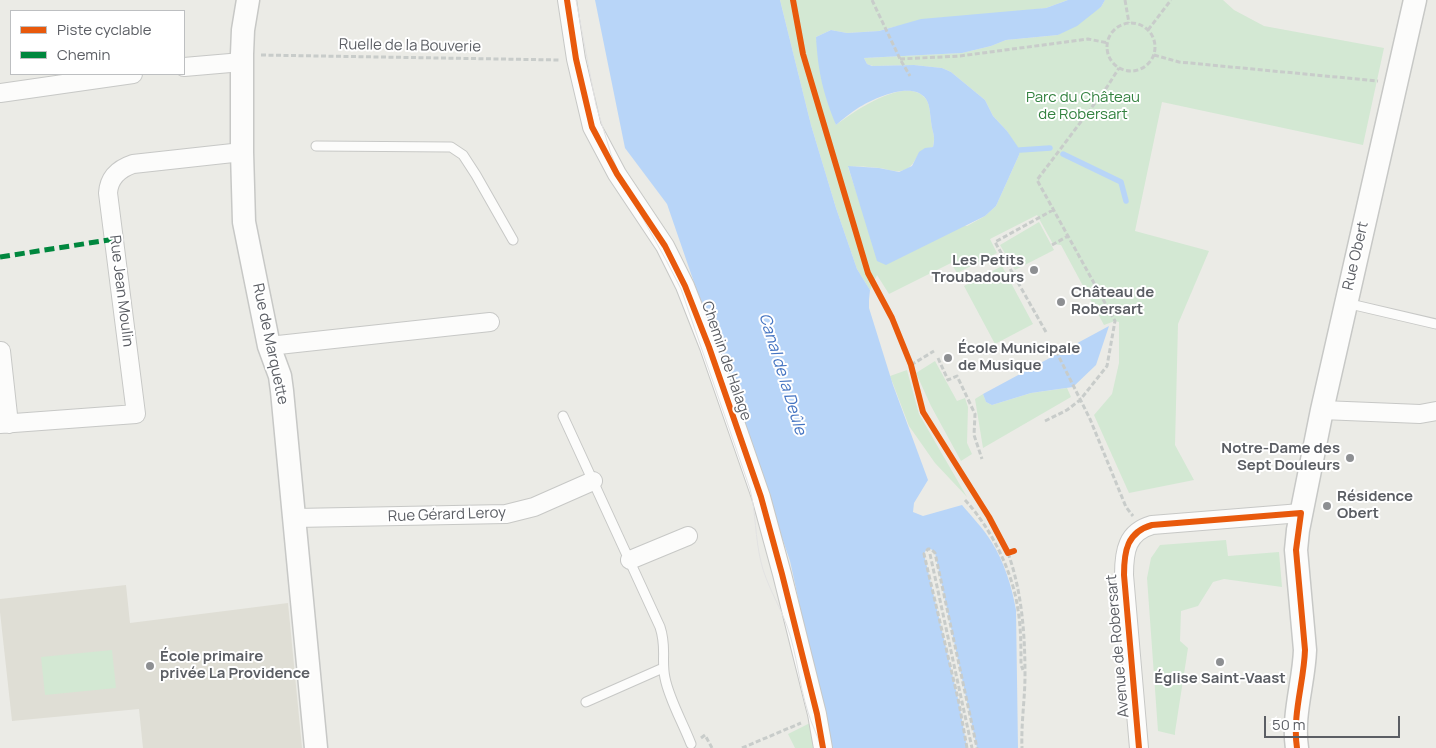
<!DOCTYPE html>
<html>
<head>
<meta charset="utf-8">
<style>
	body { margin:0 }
	#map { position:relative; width:1436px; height:748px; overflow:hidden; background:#ebebe6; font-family:Manrope,sans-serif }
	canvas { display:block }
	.legend { position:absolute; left:10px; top:10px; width:175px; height:65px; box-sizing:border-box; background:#fff; border:1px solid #bdbfc1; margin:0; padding:6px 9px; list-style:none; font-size:15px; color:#5b5e64 }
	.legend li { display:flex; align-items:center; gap:10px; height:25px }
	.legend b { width:25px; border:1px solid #bdbfc1 }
	.scale { position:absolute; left:1264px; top:716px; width:136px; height:22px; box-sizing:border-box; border:2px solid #5b5e64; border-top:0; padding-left:6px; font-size:15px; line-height:18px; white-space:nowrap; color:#5b5e64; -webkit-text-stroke:4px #fff; paint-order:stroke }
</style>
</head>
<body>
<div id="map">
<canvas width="1436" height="748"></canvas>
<ul class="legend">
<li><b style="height:6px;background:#e8590c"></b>Piste cyclable</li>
<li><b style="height:6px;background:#00873e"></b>Chemin</li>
</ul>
<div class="scale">50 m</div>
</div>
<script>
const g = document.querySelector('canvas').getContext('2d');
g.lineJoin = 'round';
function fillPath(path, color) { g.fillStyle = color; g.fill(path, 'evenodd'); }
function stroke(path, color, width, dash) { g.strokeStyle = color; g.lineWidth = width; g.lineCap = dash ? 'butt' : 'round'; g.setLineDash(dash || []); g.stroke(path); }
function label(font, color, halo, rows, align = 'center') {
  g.font = font + ' Manrope,sans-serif'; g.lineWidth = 4; g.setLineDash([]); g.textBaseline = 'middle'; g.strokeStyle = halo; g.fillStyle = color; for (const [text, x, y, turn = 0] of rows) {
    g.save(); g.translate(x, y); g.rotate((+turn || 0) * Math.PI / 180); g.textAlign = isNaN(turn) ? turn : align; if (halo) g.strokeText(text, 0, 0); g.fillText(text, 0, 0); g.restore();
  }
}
fillPath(new Path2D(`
	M 126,585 L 130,623 L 288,603 L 302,748 L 143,748 L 139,709 L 12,721 L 0,612 L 0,599 Z`), '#dfded5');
fillPath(new Path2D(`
	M 780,0 L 1068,0 L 1046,8 L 893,27 L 879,31 L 847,33 L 831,30 L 816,37 L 836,125 C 853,112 907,74 926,99 C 930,105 930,114 931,121 C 932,133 936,134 933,147 C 912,150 919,168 900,171 C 894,172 886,169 880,168 C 870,167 858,166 848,167 L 860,203 L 967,226 L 985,216 L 996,206 L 1019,155 L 1007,131 L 993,116 L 985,100 L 951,72 L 942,68 L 914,65 L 873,66 L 867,64 L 864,58 L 962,53 L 991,46 L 1006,40 L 1058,35 L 1101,7 L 1105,0 L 1223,0 L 1234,10 L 1264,26 L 1384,48 L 1363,145 L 1162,102 L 1135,231 L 1209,251 L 1178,324 L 1175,445 L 1194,480 L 1129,493 L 1094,415 L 1112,394 L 1119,363 L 1119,322 L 1115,321 L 1104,325 L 1061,245 L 1053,244 L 1037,215 L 990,239 L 997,253 L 957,273 L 951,263 L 889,294 L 877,275 L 870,290 L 857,269 L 836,208 L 811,125 Z
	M 1039,222 L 1054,250 L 1015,270 L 1000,245 Z
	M 1002,266 L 1033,324 L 995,344 L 964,286 Z
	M 935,361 L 957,401 L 965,398 L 968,407 L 967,443 L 972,454 L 961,461 L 931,406 L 916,373 Z
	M 907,370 L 919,414 L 967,497 L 935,463 L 909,426 L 890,376 Z
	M 1067,388 L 1071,397 L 983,448 L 975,399 L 983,394 L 986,402 L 992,405 L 1031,393 Z
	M 1226,540 L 1228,556 L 1279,552 L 1282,587 L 1224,579 L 1213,582 L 1198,606 L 1181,611 L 1180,641 L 1188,648 L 1175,732 L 1175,735 L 1158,731 L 1147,578 L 1151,558 L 1160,545 Z
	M 112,650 L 116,688 L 45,695 L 41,657 Z
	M 810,723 L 813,748 L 795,748 L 788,734 Z`), '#d3e8d3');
fillPath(new Path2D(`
	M 595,0 L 780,0 L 811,125 L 836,208 L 857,269 L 870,290 L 869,300 L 869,308 L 893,385 L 928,480 L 914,503 L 913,512 L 923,516 L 962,505 C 972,517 983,528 991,541 C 1004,561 1012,587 1016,610 L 1018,748 L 977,748 L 935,553 L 931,549 L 926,550 L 924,554 L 959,703 L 967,748 L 831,748 L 790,561 L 667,204 L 625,148 Z
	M 1068,0 L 1105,0 L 1101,7 L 1077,26 L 1058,35 L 1006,40 L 991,46 L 962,53 L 864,58 L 867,64 L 872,66 L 914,65 L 942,68 L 951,72 L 985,100 L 993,116 L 1007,131 L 1020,150 L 1019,155 L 996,206 L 985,216 L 886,265 L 877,261 L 848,166 L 879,168 L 899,172 L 912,166 L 919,152 L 925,148 L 933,147 C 936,135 932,133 931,121 C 930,114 930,105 926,99 C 912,80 873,99 858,108 C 850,113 843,119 836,125 C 823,93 818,72 816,37 L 831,30 L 847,33 L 879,31 L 921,19 L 1046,8 Z
	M 1109,326 L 1096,365 L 1073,387 L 1031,393 L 992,405 L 986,402 L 983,394 Z`), '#b8d5f8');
stroke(new Path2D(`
	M 1020,150 L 1050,148
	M 1063,154 L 1121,182 L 1126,201`), '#b8d5f8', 5.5);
const service = new Path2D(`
	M 316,146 L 451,147 L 463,155 L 476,175 L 513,240
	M 1346,303 L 1436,324
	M 563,416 L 660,627 C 667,648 661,659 665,678 C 669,699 683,723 691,744
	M 586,702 L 663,668`);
const minor = new Path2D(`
	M 567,0 L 576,59 L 592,127 L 617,174 L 665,246 L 685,286 L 709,347 L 761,497 L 782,574 L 817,714 L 823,748
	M 184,67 L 242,62
	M 0,93 L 133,74
	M 269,346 L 490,322
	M 1,351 L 9,424
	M 1322,410 L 1420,414 L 1436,411
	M 0,424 L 136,414 L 108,193 C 109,178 118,169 133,164 L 242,152
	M 295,518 L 506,514 L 534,507 L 593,481
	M 630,560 L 688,536
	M 1139,748 L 1124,575 C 1124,551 1127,532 1152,525 L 1301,513`);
const tertiary = new Path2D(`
	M 248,0 L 243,30 L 242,54 L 242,152 L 244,222 L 269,346 L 280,376 L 282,391 L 316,748
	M 1297,748 C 1292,715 1304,682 1305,650 L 1296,550 L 1298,530 L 1322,410 L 1415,0`);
stroke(service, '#c7c8c6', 11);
stroke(minor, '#c7c8c6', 20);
stroke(tertiary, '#c7c8c6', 25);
stroke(new Path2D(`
	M 872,0 L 900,59 L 910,76
	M 1125,0 L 1129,23
	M1107 47a24 24 0 1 1 48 0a24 24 0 1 1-48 0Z
	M 1148,30 L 1171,0
	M 261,55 L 559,60
	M 1154,55 L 1179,62 L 1378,81
	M 900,59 L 960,56 L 1088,39 L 1108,43
	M 1052,245 L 1068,236
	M 1046,332 L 995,242 L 1053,210
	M 1056,351 L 1090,419 L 1126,507 L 1133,516
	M 938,358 L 948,380 L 957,376 L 975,414 L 974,435 L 982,459
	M 911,365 L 934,351
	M 1045,421 L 1067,410 L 1080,400 L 1107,366 L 1115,321 L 1037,180 L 1107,87 L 1119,68
	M 965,500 C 991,528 1013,572 1018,610 C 1021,628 1021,647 1021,665 L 1023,670
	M 1008,553 C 1022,592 1025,634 1025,675 C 1025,699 1021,723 1022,748
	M 930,554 L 972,748
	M 701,738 L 705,735 L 712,748
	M 742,748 L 801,723
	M 967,748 L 959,703 L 924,554 L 928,549 L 931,549 L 935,553 L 977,748`), '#c8ccca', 3, [5, 2.5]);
stroke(service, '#fcfcfb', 9);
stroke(minor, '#fcfcfb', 18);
stroke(tertiary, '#fcfcfb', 22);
stroke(new Path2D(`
	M 576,0 L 596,105 L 611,154 L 623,183 L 666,260 L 681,289 L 750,489 C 756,513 755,538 761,562 C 766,584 779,604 787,626 C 797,654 799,684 808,712 C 811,724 818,735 821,748`), '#e2e2e2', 1);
stroke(new Path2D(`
	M 0,257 L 115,239`), '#00873e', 5, [10, 5]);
stroke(new Path2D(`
	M 567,0 L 576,59 L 592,127 L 617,174 L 665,246 L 685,286 L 709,347 L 761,497 L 782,574 L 817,714 L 823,748
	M 793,0 L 803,54 L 868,273 L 892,318 L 911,365 L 923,412 L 989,517 L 1008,553 L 1014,551
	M 1139,748 L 1124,575 C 1124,551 1127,532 1152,525 L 1301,513 L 1296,550 L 1305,650 C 1304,682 1292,715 1297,748`), '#e8590c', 6);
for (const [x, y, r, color] of [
	[1034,270,5,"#8d8f92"],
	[1061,302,5,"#8d8f92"],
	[948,358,5,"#8d8f92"],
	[1350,458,5,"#8d8f92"],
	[1327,506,5,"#8d8f92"],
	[1220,662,5,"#8d8f92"],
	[150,666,5,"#8d8f92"]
]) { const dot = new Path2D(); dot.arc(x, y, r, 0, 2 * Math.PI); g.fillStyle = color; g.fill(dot); stroke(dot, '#fff', 2); }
label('15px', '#5b5e64', '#fff', [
	["Ruelle de la Bouverie",410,46,1],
	["Rue Obert",1356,256,-77],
	["Rue Jean Moulin",121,291,83],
	["Rue de Marquette",270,344,78],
	["Chemin de Halage",726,361,71],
	["Rue Gérard Leroy",447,515,-2],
	["Avenue de Robersart",1118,646,-95]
]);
label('15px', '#348240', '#fff', [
	["Parc du Château",1083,98],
	["de Robersart",1083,115]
]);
label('bold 15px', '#5b5e64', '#fff', [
	["Les Petits",1024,261,"right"],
	["Troubadours",1024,278,"right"],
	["Château de",1071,293],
	["Robersart",1071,310],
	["École Municipale",958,349],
	["de Musique",958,366],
	["Notre-Dame des",1340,449,"right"],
	["Sept Douleurs",1340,466,"right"],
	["Résidence",1337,497],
	["Obert",1337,514],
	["École primaire",160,657],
	["privée La Providence",160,674],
	["Église Saint-Vaast",1220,679,"center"]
], 'left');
label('italic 16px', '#4474c2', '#fff', [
	["Canal de la Deûle",782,374,73]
]);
</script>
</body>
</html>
